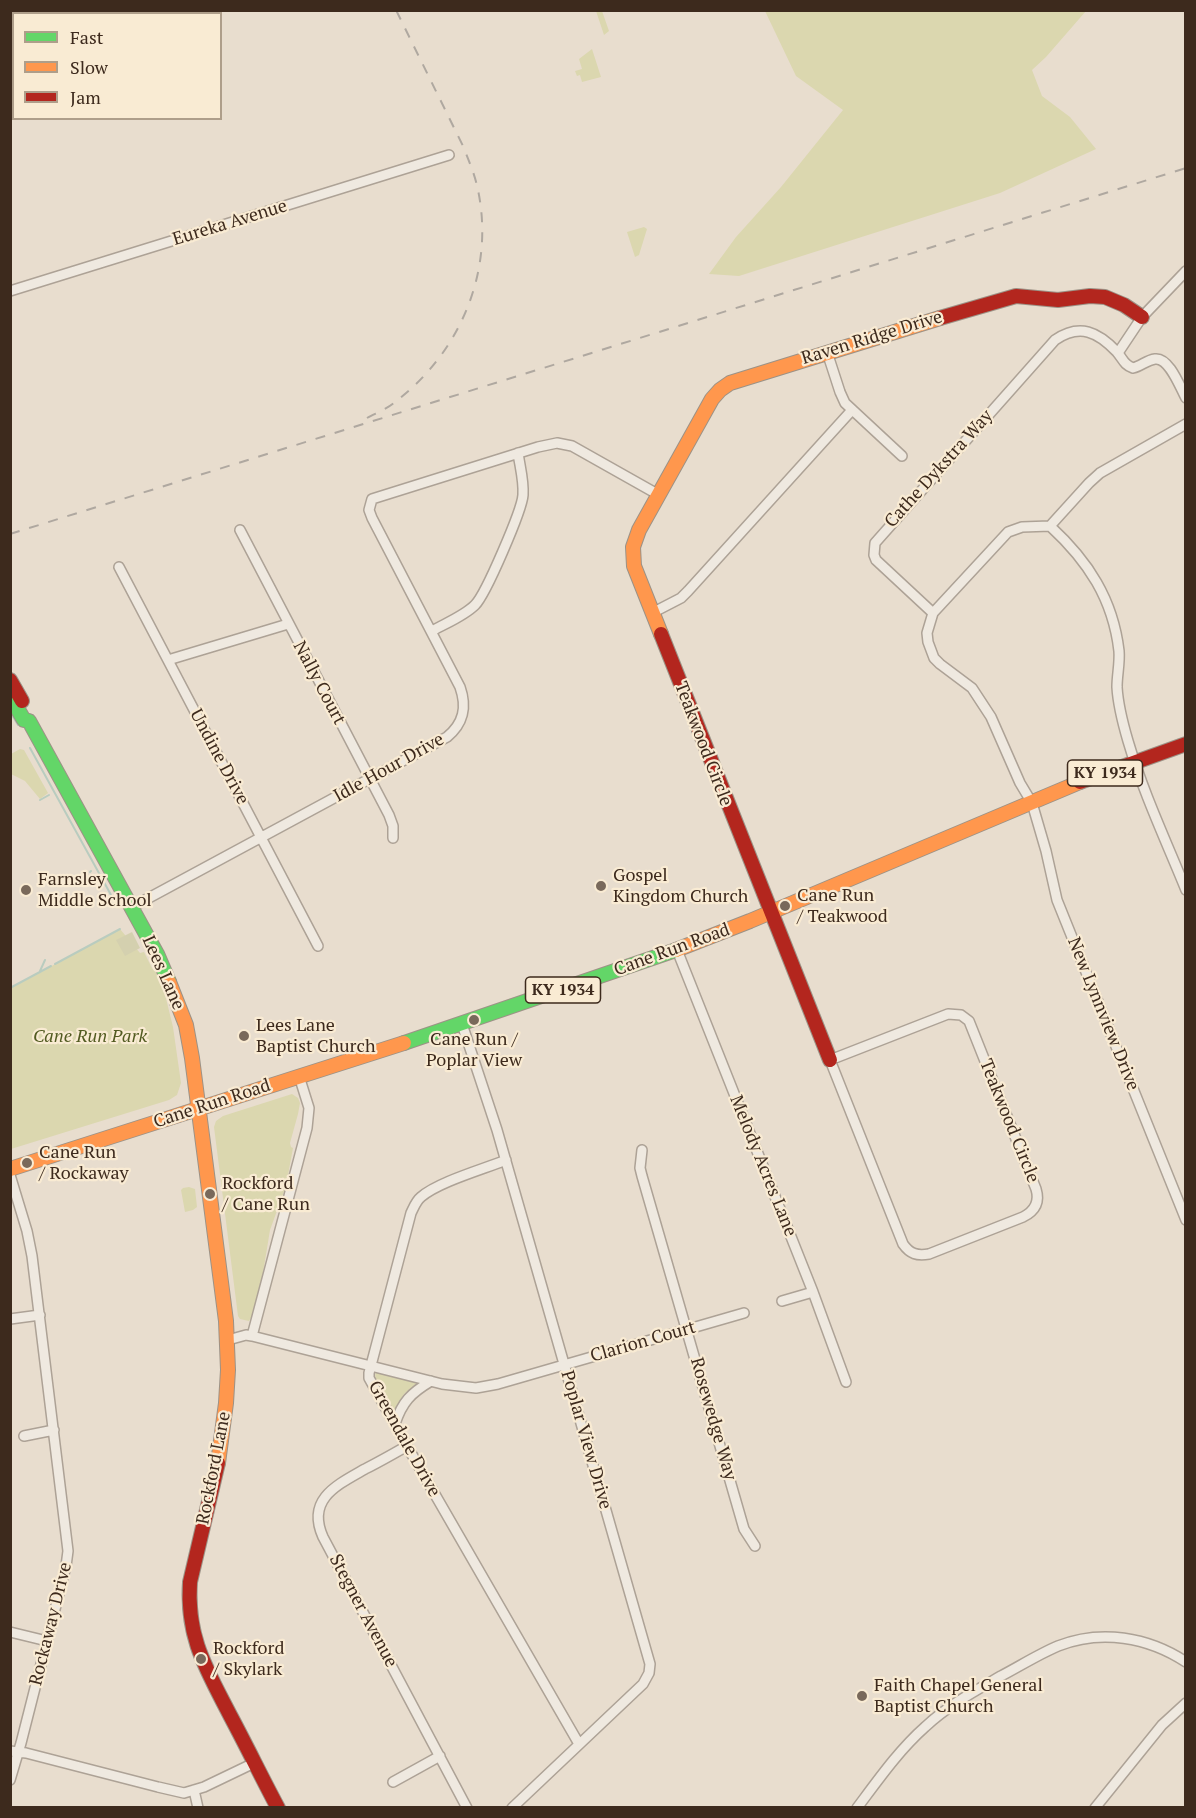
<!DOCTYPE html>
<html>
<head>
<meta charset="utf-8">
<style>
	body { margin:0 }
	#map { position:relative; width:1196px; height:1818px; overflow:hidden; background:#e8ddce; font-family:"PT Serif",serif }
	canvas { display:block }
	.frame { position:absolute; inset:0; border:12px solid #3d2a1d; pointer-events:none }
	.legend { position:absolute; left:12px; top:12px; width:210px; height:108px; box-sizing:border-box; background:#f9ebd3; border:2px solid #ae9e8a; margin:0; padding:8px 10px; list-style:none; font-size:18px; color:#3d2a1d }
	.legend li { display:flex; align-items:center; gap:12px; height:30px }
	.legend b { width:30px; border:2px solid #ae9e8a }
</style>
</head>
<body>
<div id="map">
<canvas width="1196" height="1818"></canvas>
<div class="frame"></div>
<ul class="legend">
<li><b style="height:8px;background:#63d668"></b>Fast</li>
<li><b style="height:8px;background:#ff974d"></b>Slow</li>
<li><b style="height:8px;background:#b3261e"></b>Jam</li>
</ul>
</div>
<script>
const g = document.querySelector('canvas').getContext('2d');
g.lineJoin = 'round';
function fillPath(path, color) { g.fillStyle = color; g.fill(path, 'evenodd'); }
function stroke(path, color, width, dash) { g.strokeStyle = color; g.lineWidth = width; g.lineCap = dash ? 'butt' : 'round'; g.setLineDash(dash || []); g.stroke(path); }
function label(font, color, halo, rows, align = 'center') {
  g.font = font + ' "PT Serif",serif'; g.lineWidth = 4.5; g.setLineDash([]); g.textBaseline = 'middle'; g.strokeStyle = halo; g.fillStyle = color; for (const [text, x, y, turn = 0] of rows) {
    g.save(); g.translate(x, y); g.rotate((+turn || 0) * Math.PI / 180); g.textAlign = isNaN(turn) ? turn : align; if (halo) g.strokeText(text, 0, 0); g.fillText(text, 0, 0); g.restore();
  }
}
fillPath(new Path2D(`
	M 596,11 L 602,11 L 609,31 L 604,35 Z
	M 765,11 L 1086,11 L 1046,57 L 1032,70 L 1042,96 L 1070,117 L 1096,149 L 1000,193 L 739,276 L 709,274 L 736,237 L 781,187 L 843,110 L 796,76 Z
	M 592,49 L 601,77 L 582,82 L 580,75 L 577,76 L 575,71 L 582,69 L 579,59 Z
	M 644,227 L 647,229 L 639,255 L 635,257 L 627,232 Z
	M 20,749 L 24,750 L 48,793 L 40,799 L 25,781 L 11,774 L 11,754 Z
	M 120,929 L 140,953 L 144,952 L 152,968 L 161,978 L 173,1027 L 181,1083 L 177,1095 L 169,1100 L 11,1149 L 11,988 Z
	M 292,1094 L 298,1098 L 300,1103 L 298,1114 L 290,1143 L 291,1147 L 293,1148 L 286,1186 L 270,1230 L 262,1279 L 253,1314 L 249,1321 L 240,1319 L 238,1316 L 214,1127 L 216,1121 L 223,1116 Z
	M 189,1187 L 195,1189 L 197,1207 L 193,1210 L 185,1212 L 181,1190 L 183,1188 Z
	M 376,1371 L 416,1381 L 417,1383 L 404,1394 L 393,1412 C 385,1402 372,1383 376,1371 Z`), '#dbd7af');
fillPath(new Path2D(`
	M 132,932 L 140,948 L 125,956 L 116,940 Z`), '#d4d0af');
stroke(new Path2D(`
	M 10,712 L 18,725
	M 30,748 L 116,904
	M 40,800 L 49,795
	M 90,872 L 91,871
	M 55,964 L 120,929
	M 40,971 L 45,960
	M 10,988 L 51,966`), '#b9ccbf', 2);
const street = new Path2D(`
	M 49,14 L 58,10
	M 10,26 L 14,25
	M 10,291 L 449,155
	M 827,352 L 840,392 L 845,403 L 902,456
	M 1118,353 L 1142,317 L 1186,271
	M 1186,424 L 1100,473 L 1089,483 L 1050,526 L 1022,527 L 1008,532 L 933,613 L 927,633 L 928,642 L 934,658 L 940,664 L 972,688 L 991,717 L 1020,783 L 1032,803 L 1046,851 L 1057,900 L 1186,1220
	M 1050,526 C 1088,561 1113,599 1119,651 C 1120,663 1117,675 1117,687 C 1118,705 1123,724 1128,741 C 1143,792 1166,841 1186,890
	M 240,530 L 389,815 L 393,826 L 393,838
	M 119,567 L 318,946
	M 652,613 L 681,598 L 688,591 L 852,410
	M 933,613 L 876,560 L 874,555 L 875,543 L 1055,340 C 1080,323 1098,332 1117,352 C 1123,359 1124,365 1133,368 C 1141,366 1147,360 1155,359 C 1169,357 1180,387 1186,398
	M 432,631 C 446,623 464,616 475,605 C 486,594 522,510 523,495 C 524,481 520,467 518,453
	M 168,660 L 288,624
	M 132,907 L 447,737 C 464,723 467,707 460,687 L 372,518 L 369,510 L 372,499 L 538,447 L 557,443 L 572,446 L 659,495
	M 677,950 L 813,1292 L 846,1382
	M 948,1014 L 961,1015 L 969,1021 L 1036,1189 C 1040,1202 1035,1211 1023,1217 L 929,1254 C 917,1256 910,1254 903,1244 L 830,1060 Z
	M 462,1024 L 497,1130 L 650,1664 L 649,1673 L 643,1684 L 512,1808
	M 642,1150 L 640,1168 L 642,1176 L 744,1529 L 755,1546
	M 506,1160 C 484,1169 438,1182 421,1197 C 416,1201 414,1207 411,1213 L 369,1373 L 369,1378 L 407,1446 L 579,1744
	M 10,1175 L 27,1231 L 32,1256 L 68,1551 L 66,1566 L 21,1743 L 10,1780
	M 782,1301 L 813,1292
	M 10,1319 L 40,1315
	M 252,1336 L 307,1128 L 309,1108 L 299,1076
	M 228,1340 L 246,1335 L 252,1336 L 442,1384 L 476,1388 L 498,1384 L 744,1313
	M 395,1424 C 402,1402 411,1393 431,1381
	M 24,1436 L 54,1430
	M 407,1446 C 393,1454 379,1462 365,1469 C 337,1485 306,1499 323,1537 L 467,1808
	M 10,1632 L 47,1641
	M 10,1751 L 26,1753 L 158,1787 L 184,1793 L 204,1787 L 254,1763
	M 393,1782 L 440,1756
	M 194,1790 L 198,1808
	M 857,1808 C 878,1780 899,1750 925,1727 C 947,1706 975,1691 1001,1676 C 1020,1666 1039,1654 1058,1646 C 1101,1629 1148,1637 1186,1662
	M 1095,1808 L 1162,1725 L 1186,1703`);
const fast = new Path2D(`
	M 10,696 L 24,720 L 29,721 L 157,954 L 169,982
	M 404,1043 L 676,950`);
const slow = new Path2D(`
	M 661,634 L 634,566 L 633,547 L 639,530 L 712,399 L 720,390 L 730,383 L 940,318
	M 676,950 L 750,921 L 1080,782
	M 169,982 L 186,1025 L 192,1058 L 226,1321 L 228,1370 L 226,1403 L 218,1463
	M 10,1169 L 404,1043`);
const jam = new Path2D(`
	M 940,318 L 1016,296 L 1058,300 L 1090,296 L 1105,297 L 1124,305 L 1142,317
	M 661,634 L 830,1060
	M 10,680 L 22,701
	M 1080,782 L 1186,744
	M 218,1463 L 190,1582 C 186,1638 207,1670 231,1717 C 247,1747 262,1778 278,1808`);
stroke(street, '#ada296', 12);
stroke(fast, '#9c9286', 16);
stroke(slow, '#9c9286', 16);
stroke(jam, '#9c9286', 16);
stroke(street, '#efe9e0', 9);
stroke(fast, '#63d668', 14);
stroke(slow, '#ff974d', 14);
stroke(jam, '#b3261e', 14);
stroke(new Path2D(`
	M 367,418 C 376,413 387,409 395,402 C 460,353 495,271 478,190 C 475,175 469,161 463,146 L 396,10
	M 10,534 L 1186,168`), '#afa8a0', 2, [10, 10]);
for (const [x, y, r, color] of [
	[601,886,6,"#79695b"],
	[26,890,6,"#79695b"],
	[785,906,6,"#79695b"],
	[474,1020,6,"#79695b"],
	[244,1036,6,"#79695b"],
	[27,1163,6,"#79695b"],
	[210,1194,6,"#79695b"],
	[201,1659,6,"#79695b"],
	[862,1696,6,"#79695b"]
]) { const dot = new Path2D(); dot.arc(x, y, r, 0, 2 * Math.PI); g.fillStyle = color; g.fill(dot); stroke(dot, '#f9ebd3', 2); }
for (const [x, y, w] of [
	[1105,773,75],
	[563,990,75]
]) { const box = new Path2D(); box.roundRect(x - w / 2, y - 13, w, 26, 4.5); g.fillStyle = '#f9ebd3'; g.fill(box); stroke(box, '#3d2a1d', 1.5); }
label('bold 16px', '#3d2a1d', null, [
	["KY 1934",1105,773],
	["KY 1934",563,990]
]);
label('18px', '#3d2a1d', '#f9ebd3', [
	["Eureka Avenue",230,223,-17],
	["Raven Ridge Drive",872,338,-17],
	["Cathe Dykstra Way",939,469,-48],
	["Nally Court",319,683,62],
	["Teakwood Circle",703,744,69],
	["Undine Drive",219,757,62],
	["Idle Hour Drive",389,768,-29],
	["Cane Run Road",672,950,-20],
	["Lees Lane",163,973,66],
	["New Lynnview Drive",1103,1014,68],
	["Cane Run Road",212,1104,-18],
	["Teakwood Circle",1009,1121,68],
	["Melody Acres Lane",763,1166,68],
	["Clarion Court",643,1342,-16],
	["Rosewedge Way",713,1419,74],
	["Greendale Drive",404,1439,61],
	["Poplar View Drive",586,1440,74],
	["Rockford Lane",214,1468,-79],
	["Stegner Avenue",363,1611,62],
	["Rockaway Drive",51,1624,-76]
]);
label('18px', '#3d2a1d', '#f9ebd3', [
	["Gospel",613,876],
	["Kingdom Church",613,897],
	["Farnsley",38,880],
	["Middle School",38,901],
	["Cane Run",797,896],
	["/ Teakwood",797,917],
	["Lees Lane",256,1026],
	["Baptist Church",256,1047],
	["Cane Run /",474,1040,"center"],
	["Poplar View",474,1061,"center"],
	["Cane Run",39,1153],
	["/ Rockaway",39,1174],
	["Rockford",222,1184],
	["/ Cane Run",222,1205],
	["Rockford",213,1649],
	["/ Skylark",213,1670],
	["Faith Chapel General",874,1686],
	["Baptist Church",874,1707]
], 'left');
label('italic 18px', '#525b21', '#f9ebd3', [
	["Cane Run Park",90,1037]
]);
</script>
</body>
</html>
